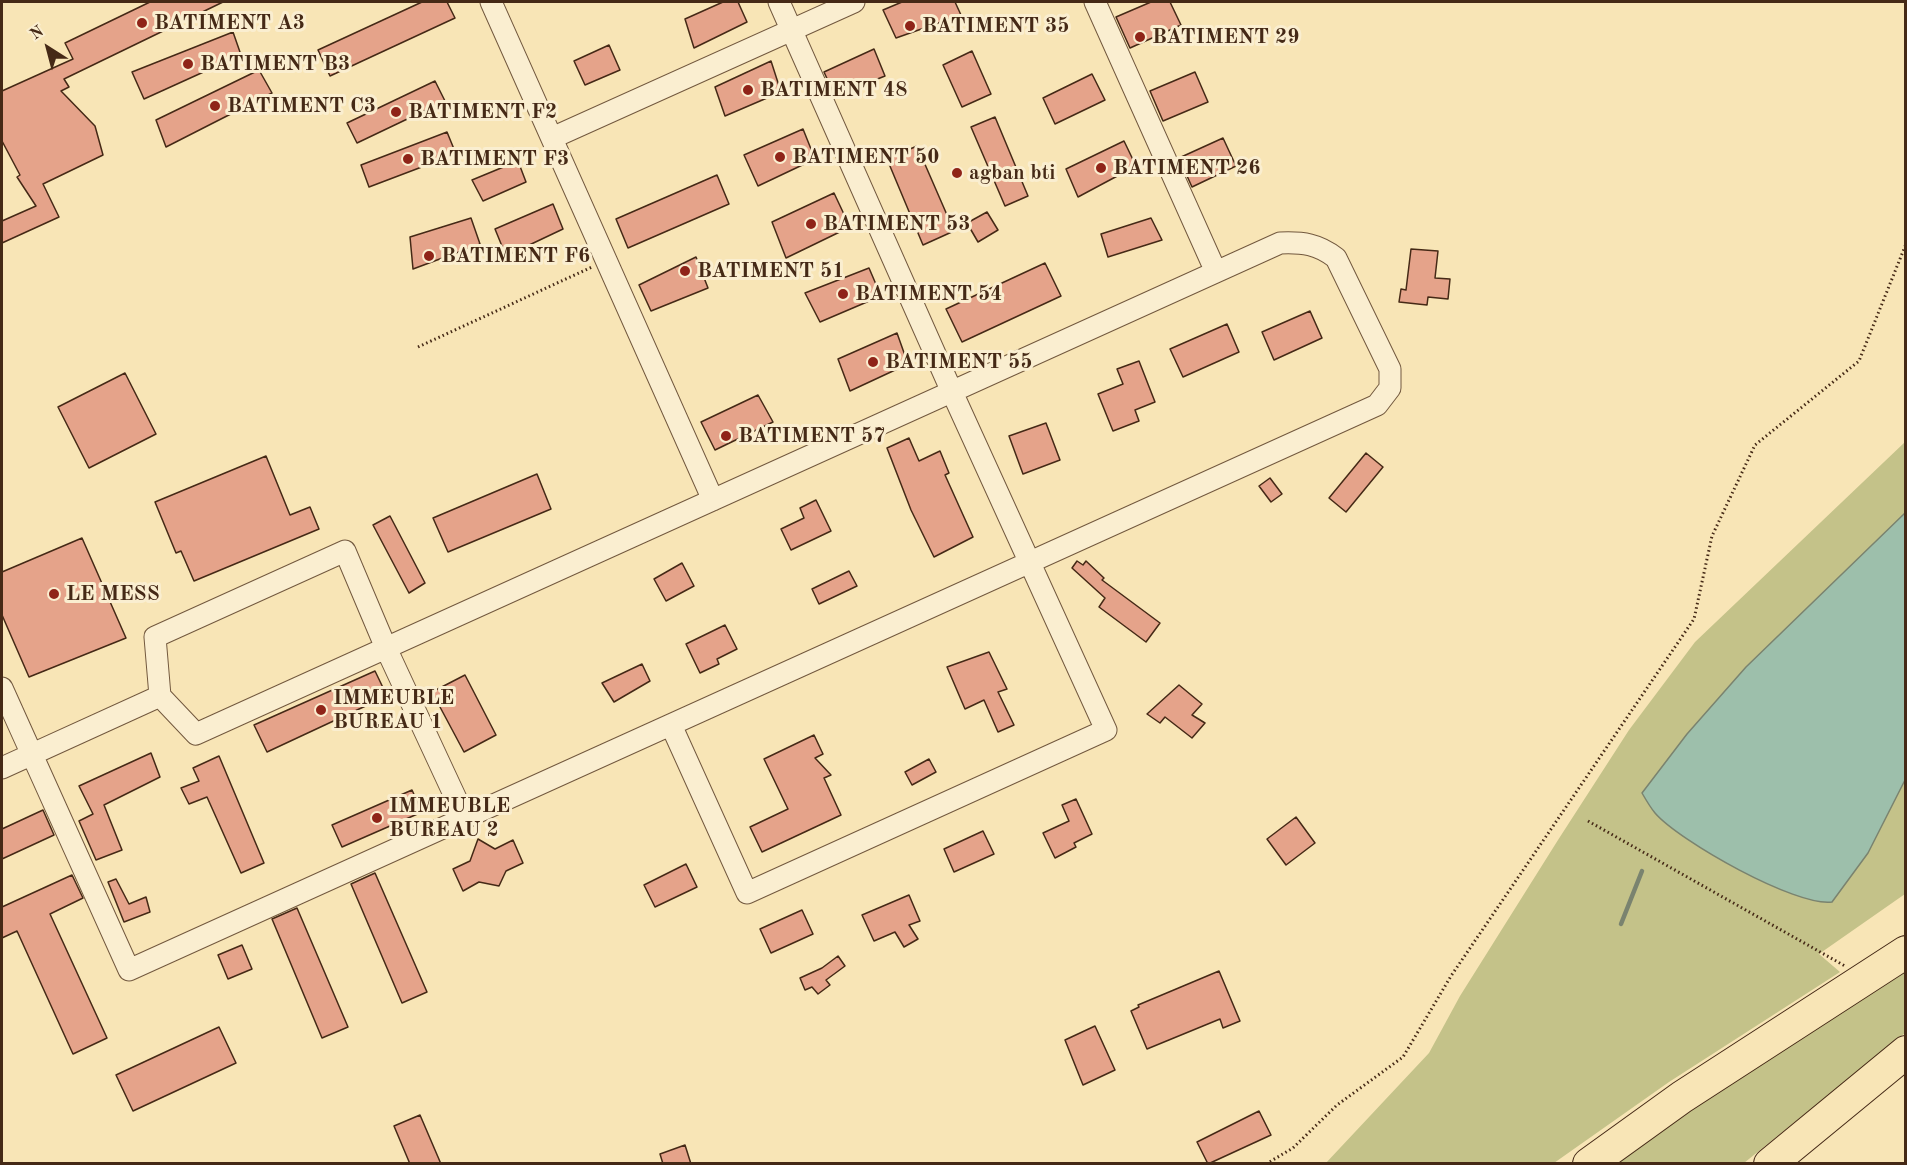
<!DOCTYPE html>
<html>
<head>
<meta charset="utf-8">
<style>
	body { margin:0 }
	#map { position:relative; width:1907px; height:1165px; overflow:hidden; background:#f8e5b6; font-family:"Old Standard TT",serif }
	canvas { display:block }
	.frame { position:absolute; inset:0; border:3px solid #452916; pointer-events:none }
	.north { position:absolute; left:18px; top:18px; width:60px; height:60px; -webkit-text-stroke:4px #faeed0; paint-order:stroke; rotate:324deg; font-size:16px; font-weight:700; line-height:24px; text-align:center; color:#452916 }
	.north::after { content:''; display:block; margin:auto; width:21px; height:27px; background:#452916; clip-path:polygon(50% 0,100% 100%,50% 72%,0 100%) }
</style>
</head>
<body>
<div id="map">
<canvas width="1907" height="1165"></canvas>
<div class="frame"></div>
<div class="north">N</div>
</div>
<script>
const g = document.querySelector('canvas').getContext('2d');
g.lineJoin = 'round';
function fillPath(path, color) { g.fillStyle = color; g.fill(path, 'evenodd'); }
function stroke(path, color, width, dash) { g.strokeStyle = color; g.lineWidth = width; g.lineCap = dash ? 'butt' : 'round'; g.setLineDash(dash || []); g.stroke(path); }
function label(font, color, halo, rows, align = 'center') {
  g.font = font + ' "Old Standard TT",serif'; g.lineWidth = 6; g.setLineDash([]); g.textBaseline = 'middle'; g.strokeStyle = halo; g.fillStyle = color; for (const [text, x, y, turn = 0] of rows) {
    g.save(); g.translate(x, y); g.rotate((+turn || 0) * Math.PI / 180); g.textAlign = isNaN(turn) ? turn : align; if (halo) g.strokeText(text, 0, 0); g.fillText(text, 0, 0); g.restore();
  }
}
fillPath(new Path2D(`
	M 1905,442 L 1905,894 L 1819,954 L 1840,972 L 1669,1082 L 1554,1163 L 1325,1164 L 1429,1053 L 1460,996 L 1558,840 L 1629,730 L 1695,642 Z
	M 1905,971 L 1905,1033 L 1744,1163 L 1614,1164 L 1692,1109 Z`), '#c4c289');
const water = new Path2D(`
	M 1905,513 L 1905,780 L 1868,853 L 1832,902 C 1796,907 1679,841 1655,813 C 1650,807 1646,800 1642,793 L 1687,734 L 1746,667 Z`);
fillPath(water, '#9dbfab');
stroke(water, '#7a836f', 1.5);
stroke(new Path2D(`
	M 1621,924 L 1642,871`), '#7a836f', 4.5);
const building = new Path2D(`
	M 150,2 L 223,2 L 64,79 L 69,87 L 61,91 L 95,126 L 103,155 L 43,184 L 59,217 L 2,243 L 2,221 L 36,206 L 17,177 L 20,175 L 2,141 L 2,91 L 73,59 L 65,43 Z
	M 422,2 L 447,2 L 455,18 L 330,76 L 318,50 Z
	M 723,2 L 738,2 L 747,22 L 694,48 L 685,19 Z
	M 902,2 L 955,2 L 961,15 L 896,38 L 883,10 Z
	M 1151,2 L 1170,2 L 1181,25 L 1130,48 L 1116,17 Z
	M 233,32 L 241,55 L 144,99 L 132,72 Z
	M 609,45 L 620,70 L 585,85 L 574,61 Z
	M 874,49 L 885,76 L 835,96 L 824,72 Z
	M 972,51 L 991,94 L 962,107 L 943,65 Z
	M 771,61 L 781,92 L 725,116 L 715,87 Z
	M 259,70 L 272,93 L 166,147 L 156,120 Z
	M 1195,72 L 1208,102 L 1163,121 L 1150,91 Z
	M 1092,74 L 1105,100 L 1055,124 L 1043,98 Z
	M 435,81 L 445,101 L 357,143 L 347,123 Z
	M 995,117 L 1028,196 L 1005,206 L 971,127 Z
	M 803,129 L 815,159 L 758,186 L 744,155 Z
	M 447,132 L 456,154 L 369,187 L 361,165 Z
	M 1223,138 L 1236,166 L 1192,187 L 1179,158 Z
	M 1124,141 L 1136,166 L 1078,197 L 1066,169 Z
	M 917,146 L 954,231 L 923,245 L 887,159 Z
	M 518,161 L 526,182 L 483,201 L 472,180 Z
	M 717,175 L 729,204 L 628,248 L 616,219 Z
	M 834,193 L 850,227 L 786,258 L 772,222 Z
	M 553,204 L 563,229 L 506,256 L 495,229 Z
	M 987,212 L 998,230 L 978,242 L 967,223 Z
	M 471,218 L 480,244 L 413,269 L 410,237 Z
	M 1151,218 L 1162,240 L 1108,257 L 1101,234 Z
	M 1411,249 L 1438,251 L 1435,278 L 1450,279 L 1448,299 L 1428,297 L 1427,305 L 1399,302 L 1401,289 L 1406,290 Z
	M 696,257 L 708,288 L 651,311 L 639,285 Z
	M 1045,263 L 1061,296 L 962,342 L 946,309 Z
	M 869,268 L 881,296 L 820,322 L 805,293 Z
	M 1310,311 L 1322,338 L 1274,360 L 1262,332 Z
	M 1227,324 L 1239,352 L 1183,377 L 1170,349 Z
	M 897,333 L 908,364 L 850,391 L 838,359 Z
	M 1139,361 L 1155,402 L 1135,410 L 1139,421 L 1113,431 L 1098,394 L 1123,384 L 1117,369 Z
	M 125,373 L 156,434 L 89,468 L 58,407 Z
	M 758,395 L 773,422 L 715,450 L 701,422 Z
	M 1046,423 L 1060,460 L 1023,474 L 1009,436 Z
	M 909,438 L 919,461 L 940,451 L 949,473 L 945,475 L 973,537 L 934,557 L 911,510 L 887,448 Z
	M 1366,453 L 1383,467 L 1346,512 L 1329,498 Z
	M 266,456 L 290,515 L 310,507 L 319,529 L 194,581 L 181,551 L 176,553 L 155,502 Z
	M 537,474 L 551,509 L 448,552 L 433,518 Z
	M 1270,478 L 1282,494 L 1271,502 L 1259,486 Z
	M 816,500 L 831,531 L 791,550 L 781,529 L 804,518 L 800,508 Z
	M 390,516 L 425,583 L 409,593 L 373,525 Z
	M 82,538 L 126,638 L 29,677 L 2,615 L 2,572 Z
	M 1077,561 L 1083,565 L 1086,561 L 1104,578 L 1102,580 L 1160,623 L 1146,642 L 1099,607 L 1105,598 L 1072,568 Z
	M 682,563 L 694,586 L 666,601 L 654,579 Z
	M 849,571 L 857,586 L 819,604 L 812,589 Z
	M 725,625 L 737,649 L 717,659 L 719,664 L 700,673 L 686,644 Z
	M 989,652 L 1007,689 L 998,692 L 1014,725 L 998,732 L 984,700 L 965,709 L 947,667 Z
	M 642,664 L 650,681 L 614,702 L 602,683 Z
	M 375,671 L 387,696 L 267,752 L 254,725 Z
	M 465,675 L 496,735 L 464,752 L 432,692 Z
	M 1179,685 L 1202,704 L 1192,715 L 1205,723 L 1192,738 L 1165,717 L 1160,723 L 1147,714 Z
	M 814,735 L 823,754 L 815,758 L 831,775 L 824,778 L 841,815 L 762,852 L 750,827 L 788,809 L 764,759 Z
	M 151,753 L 160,777 L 104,805 L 122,850 L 96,860 L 79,821 L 93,814 L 79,786 Z
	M 219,756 L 264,863 L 241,873 L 207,797 L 189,804 L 181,788 L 199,781 L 193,768 Z
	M 929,759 L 936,772 L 912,785 L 905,772 Z
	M 412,790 L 422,812 L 342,847 L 332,825 Z
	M 1076,799 L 1092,834 L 1074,843 L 1076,847 L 1055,858 L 1043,833 L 1069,821 L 1062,805 Z
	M 43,810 L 54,835 L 2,859 L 2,829 Z
	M 1296,817 L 1315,843 L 1286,865 L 1267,839 Z
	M 983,831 L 994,854 L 954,872 L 944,849 Z
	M 478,839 L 495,849 L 513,840 L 523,863 L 506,871 L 499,886 L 479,882 L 463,891 L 453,869 L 470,861 Z
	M 686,864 L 697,887 L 655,907 L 644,885 Z
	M 375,873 L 427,992 L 402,1003 L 351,884 Z
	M 72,875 L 83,898 L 50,914 L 107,1038 L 73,1054 L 17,931 L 2,938 L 2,907 Z
	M 116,879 L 129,904 L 146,897 L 150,912 L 124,922 L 108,882 Z
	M 909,895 L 920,921 L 909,925 L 918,939 L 904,947 L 895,932 L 874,941 L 862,915 Z
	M 297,908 L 348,1027 L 322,1038 L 272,919 Z
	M 802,910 L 813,934 L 771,953 L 760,929 Z
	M 242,945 L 252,969 L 228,979 L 218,955 Z
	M 838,956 L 845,966 L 826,980 L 830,985 L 818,994 L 812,987 L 805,990 L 800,978 L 822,968 Z
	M 1219,971 L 1240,1021 L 1223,1028 L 1220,1019 L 1147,1049 L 1131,1011 L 1139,1007 L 1138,1005 Z
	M 1095,1026 L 1115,1070 L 1083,1085 L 1065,1040 Z
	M 219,1027 L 236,1063 L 133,1111 L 116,1075 Z
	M 1259,1111 L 1271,1135 L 1208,1164 L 1197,1142 Z
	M 420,1115 L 441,1164 L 410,1164 L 394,1126 Z
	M 685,1145 L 691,1164 L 663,1164 L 660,1154 Z`);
fillPath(building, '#e5a38a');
stroke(building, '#452916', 1.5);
const minor = new Path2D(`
	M 491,2 L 713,500
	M 1095,2 L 1216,272
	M 552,138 L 854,2
	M 2,688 L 129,970 L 1377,405 L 1390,388 L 1390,369 L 1336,258 C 1318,244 1303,242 1280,243 L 196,734 L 160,696 L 2,768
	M 160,696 L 155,637 L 345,551 L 386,648 L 465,818
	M 671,725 L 747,893 L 1106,730 L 952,392 L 779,2`);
const highway = new Path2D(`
	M 1589,1164 L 1682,1097 L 1906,952
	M 1770,1164 L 1906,1052`);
stroke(minor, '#72583e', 23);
stroke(highway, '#452916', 34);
stroke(new Path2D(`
	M 418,347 L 592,267
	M 1588,821 L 1845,966
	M 1266,1164 L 1293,1148 L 1337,1105 L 1403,1057 L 1451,976 L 1694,619 L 1712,536 L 1755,445 L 1859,361 L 1906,244`), '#452916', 3, [1.5, 3]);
stroke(minor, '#faeed0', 21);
stroke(highway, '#f8e5b6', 32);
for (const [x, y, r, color] of [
	[142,23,6,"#8f2418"],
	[910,26,6,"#8f2418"],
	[1140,37,6,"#8f2418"],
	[188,64,6,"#8f2418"],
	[748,90,6,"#8f2418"],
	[215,106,6,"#8f2418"],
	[396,112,6,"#8f2418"],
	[780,157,6,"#8f2418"],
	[408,159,6,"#8f2418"],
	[1101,168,6,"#8f2418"],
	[957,173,6,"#8f2418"],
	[811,224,6,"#8f2418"],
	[429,256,6,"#8f2418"],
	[685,271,6,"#8f2418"],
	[843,294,6,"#8f2418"],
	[873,362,6,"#8f2418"],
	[726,436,6,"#8f2418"],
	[54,594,6,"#8f2418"],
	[321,710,6,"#8f2418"],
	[377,818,6,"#8f2418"]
]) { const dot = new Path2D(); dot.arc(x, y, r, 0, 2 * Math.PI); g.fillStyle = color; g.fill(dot); stroke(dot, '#faeed0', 2); }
label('bold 21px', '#452916', '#faeed0', [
	["BATIMENT A3",154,23],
	["BATIMENT 35",922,26],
	["BATIMENT 29",1152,37],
	["BATIMENT B3",200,64],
	["BATIMENT 48",760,90],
	["BATIMENT C3",227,106],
	["BATIMENT F2",408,112],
	["BATIMENT 50",792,157],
	["BATIMENT F3",420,159],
	["BATIMENT 26",1113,168],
	["agban bti",969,173],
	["BATIMENT 53",823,224],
	["BATIMENT F6",441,256],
	["BATIMENT 51",697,271],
	["BATIMENT 54",855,294],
	["BATIMENT 55",885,362],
	["BATIMENT 57",738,436],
	["LE MESS",66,594],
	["IMMEUBLE",333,698],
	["BUREAU 1",333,722],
	["IMMEUBLE",389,806],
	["BUREAU 2",389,830]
], 'left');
</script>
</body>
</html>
